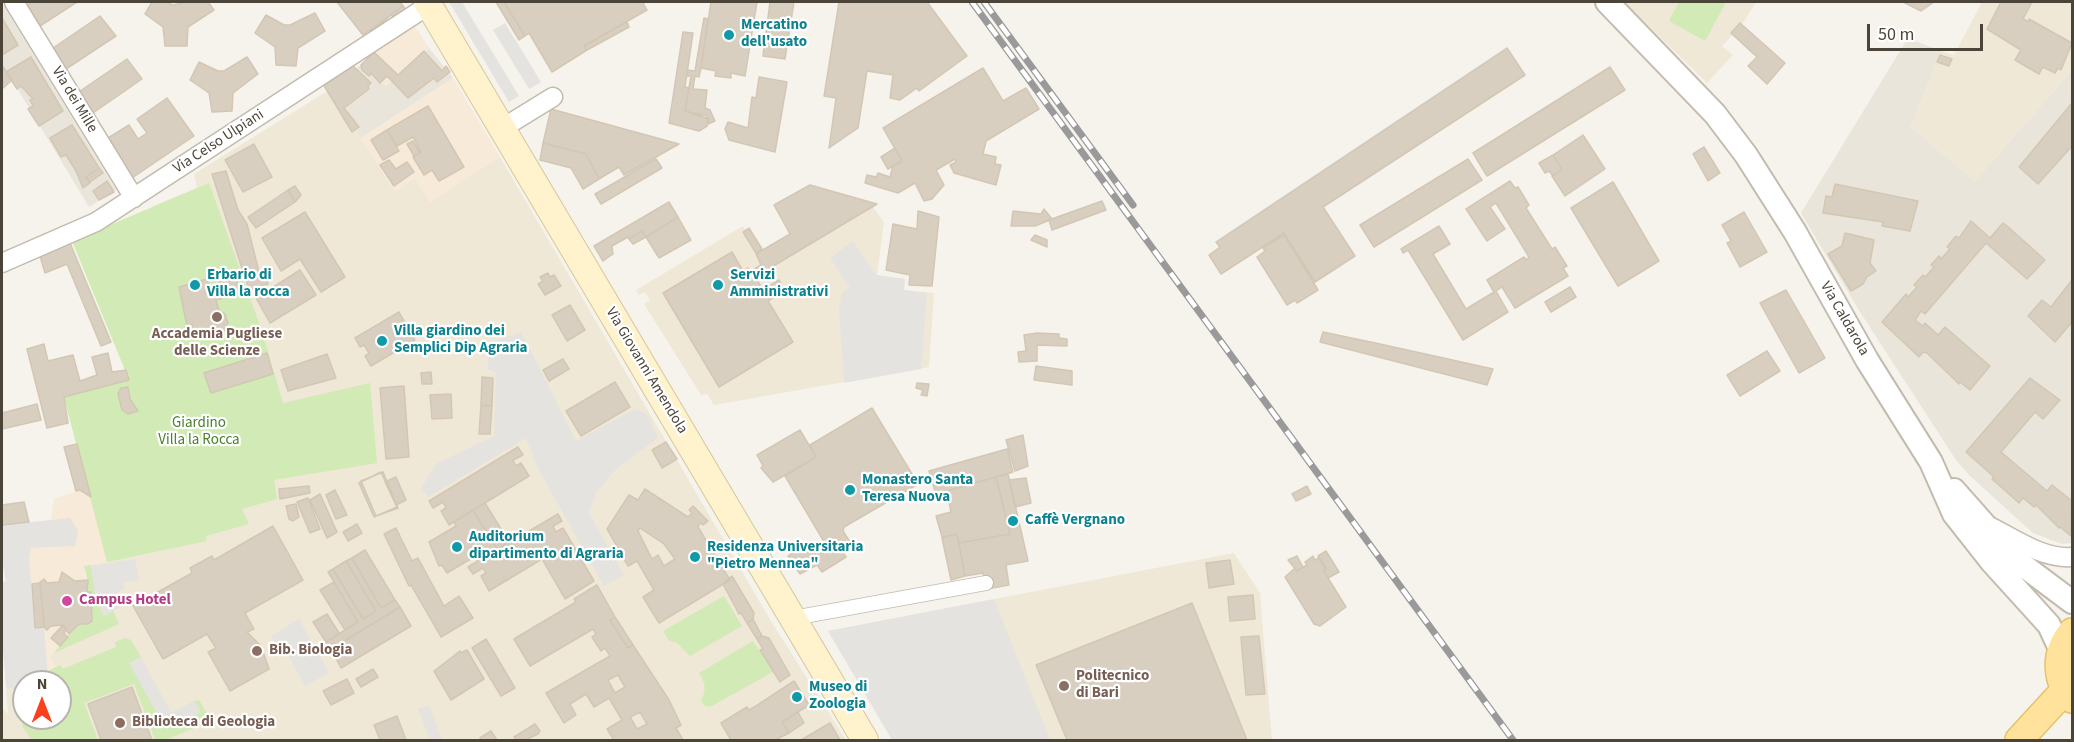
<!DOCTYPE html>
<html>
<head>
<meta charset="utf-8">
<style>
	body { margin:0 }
	#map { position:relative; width:2074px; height:742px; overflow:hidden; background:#f6f3ec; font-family:"Source Sans 3",sans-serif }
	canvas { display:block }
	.frame { position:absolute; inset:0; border:3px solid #4b4439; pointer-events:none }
	.north { position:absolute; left:12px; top:670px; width:60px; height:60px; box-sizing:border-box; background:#fff; border:2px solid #b7b4b0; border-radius:50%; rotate:0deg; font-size:16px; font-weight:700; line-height:24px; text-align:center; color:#4b4439 }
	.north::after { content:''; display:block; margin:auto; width:21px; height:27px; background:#fc3f1d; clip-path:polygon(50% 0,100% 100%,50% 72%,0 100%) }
	.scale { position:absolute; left:1867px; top:24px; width:116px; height:27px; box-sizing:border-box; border:3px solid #4b4439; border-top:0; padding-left:8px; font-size:18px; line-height:21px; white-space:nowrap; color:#4b4439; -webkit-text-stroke:4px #fff; paint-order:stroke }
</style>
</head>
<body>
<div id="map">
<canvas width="2074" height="742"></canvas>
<div class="frame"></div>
<div class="north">N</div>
<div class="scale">50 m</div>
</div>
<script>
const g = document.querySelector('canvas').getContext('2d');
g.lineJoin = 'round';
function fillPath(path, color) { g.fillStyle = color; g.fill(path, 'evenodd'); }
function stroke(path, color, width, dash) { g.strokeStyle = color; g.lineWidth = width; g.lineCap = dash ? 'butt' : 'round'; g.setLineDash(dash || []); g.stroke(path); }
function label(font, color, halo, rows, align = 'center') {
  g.font = font + ' "Source Sans 3",sans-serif'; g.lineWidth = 4.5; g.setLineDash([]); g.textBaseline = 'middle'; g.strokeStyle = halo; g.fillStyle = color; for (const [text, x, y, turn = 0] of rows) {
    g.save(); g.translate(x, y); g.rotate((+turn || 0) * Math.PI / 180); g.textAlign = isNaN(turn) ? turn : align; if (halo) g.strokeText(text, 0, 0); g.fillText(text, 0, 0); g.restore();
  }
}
fillPath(new Path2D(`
	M 2,3 L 116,190 L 89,207 L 12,80 L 2,89 Z
	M 1908,38 L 1941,51 L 1911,127 L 1975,181 L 2072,70 L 2072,543 L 2062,544 L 2033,533 L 1969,475 L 1956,460 L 1860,312 L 1801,213 Z
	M 429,48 L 453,78 L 360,139 L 329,90 L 362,64 L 386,86 Z`), '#eae5da');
fillPath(new Path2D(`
	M 413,23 L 429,48 L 386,86 L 362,64 Z
	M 453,78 L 500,157 L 430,202 L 395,192 L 360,139 Z
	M 80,490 L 91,497 L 107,562 L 84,567 L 88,592 L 91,592 L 92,621 L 87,624 L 79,624 L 71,633 L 56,667 L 36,682 L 24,682 L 24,687 L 6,687 L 2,636 L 2,583 L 6,581 L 2,559 L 2,525 L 51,521 L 54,499 Z`), '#f7ead8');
fillPath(new Path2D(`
	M 1624,2 L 1756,2 L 1743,23 L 1722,46 L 1733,55 L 1707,83 Z
	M 1982,2 L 2072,2 L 2072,70 L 1975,181 L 1911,127 L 1941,51 L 1954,55 Z
	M 329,90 L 395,192 L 415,179 L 430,202 L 500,157 L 771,621 L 846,740 L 2,740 L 2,707 L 8,714 L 6,687 L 16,690 L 24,687 L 24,718 L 60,718 L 60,682 L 36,682 L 47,677 L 48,671 L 56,667 L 51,656 L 79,624 L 87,624 L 92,621 L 91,592 L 87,592 L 88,582 L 84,566 L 107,562 L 64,397 L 129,380 L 126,370 L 153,206 L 197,188 L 194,174 Z
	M 873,207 L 884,222 L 877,275 L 905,279 L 904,290 L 934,293 L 929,367 L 714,405 L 707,394 L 701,395 L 644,304 L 650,300 L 645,292 L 639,295 L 636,290 L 743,226 L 767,270 Z
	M 1234,553 L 1260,593 L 1272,740 L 892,740 L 828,631 Z`), '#efe8d6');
fillPath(new Path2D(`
	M 1679,2 L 1726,2 L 1705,41 L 1669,21 Z
	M 209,183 L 262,331 L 283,403 L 370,383 L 377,463 L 274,480 L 277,499 L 242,509 L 249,524 L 206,536 L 207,541 L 107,562 L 64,397 L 129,380 L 72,241 Z
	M 91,565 L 96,600 L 104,616 L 113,610 L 119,624 L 54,653 L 79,624 L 87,624 L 92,621 L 91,592 L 87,592 L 88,582 L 84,566 Z
	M 724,596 L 742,626 L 690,656 L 677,643 L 669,641 L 663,631 Z
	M 125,638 L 131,640 L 141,657 L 130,663 L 161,719 L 172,713 L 178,724 L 200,711 L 194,701 L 199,700 L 211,721 L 166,740 L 155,740 L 134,684 L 84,703 L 98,740 L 32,740 L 23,728 L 16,690 L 24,687 L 24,718 L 60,718 L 60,682 L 36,682 L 47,677 L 48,671 L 60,665 L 63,669 L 116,647 L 115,642 Z
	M 753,641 L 773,672 L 710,707 L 705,706 L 701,701 C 707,689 705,683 699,673 Z`), '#d2eab5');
fillPath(new Path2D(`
	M 449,2 L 462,2 L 519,96 L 509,102 Z
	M 505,23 L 541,82 L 529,89 L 493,30 Z
	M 853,241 L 876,275 L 905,279 L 904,290 L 927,293 L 921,369 L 844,383 L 839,309 L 842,293 L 850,287 L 830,258 Z
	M 521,332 L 576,441 L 635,409 L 647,414 L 658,438 L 615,470 L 596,493 L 589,513 L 624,575 L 604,586 L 539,470 L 526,438 L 428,497 L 421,489 L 436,464 L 494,436 L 496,373 L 488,369 L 489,343 Z
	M 70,518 L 78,531 L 75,546 L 31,548 L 29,558 L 35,627 L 44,627 L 48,677 L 36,682 L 24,682 L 24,687 L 16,690 L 6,687 L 2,636 L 2,583 L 6,581 L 2,559 L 2,525 Z
	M 135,559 L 139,580 L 123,582 L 124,590 L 118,591 L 124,605 L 104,616 L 96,600 L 91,566 Z
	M 994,599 L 1050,740 L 892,740 L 828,631 Z
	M 299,619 L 329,673 L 305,686 L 288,655 L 283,657 L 271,636 Z
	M 141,657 L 171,713 L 194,701 L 200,712 L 177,724 L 172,713 L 160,719 L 129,663 Z
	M 429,705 L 442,740 L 430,740 L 418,709 Z`), '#e5e3e0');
const building = new Path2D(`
	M 32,2 L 77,2 L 40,26 L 27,5 Z
	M 152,2 L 166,2 L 173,5 L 186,2 L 208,2 L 214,10 L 188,27 L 187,46 L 165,46 L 163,27 L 145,14 Z
	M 337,2 L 400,2 L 403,6 L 363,35 Z
	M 496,2 L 504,2 L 525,36 L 519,40 Z
	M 504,2 L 647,2 L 643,3 L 647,10 L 584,46 L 587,50 L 552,72 L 529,33 L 525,36 Z
	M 711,2 L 757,2 L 745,76 L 731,73 L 731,78 L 715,76 L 716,71 L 701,68 Z
	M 770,2 L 794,2 L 785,59 L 763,56 Z
	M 839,2 L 927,2 L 967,56 L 919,91 L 917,88 L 900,100 L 890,98 L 893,75 L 867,71 L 858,128 L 829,148 L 836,98 L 824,96 Z
	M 1903,2 L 1934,2 L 1921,11 Z
	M 2001,2 L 2032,2 L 2023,19 L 2029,22 L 2029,19 L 2072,43 L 2061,70 L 2058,68 L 2055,73 L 2043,67 L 2039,74 L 2015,60 L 2021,50 L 1987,29 Z
	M 403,6 L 405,9 L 393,17 L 391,15 L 372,32 L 370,30 Z
	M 315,13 L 325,31 L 298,48 L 296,66 L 276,65 L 275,47 L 255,33 L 266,15 L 284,25 L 290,25 Z
	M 100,16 L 116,36 L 66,69 L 53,48 Z
	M 2,18 L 18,45 L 2,55 Z
	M 704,18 L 708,19 L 701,68 L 699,77 L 695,76 L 693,89 L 707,90 L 705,108 L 710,110 L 715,121 L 708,124 L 707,116 L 685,111 L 691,76 L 687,76 L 688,70 L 695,71 Z
	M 627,22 L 629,27 L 587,50 L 584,46 Z
	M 1740,23 L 1785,63 L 1767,84 L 1748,66 L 1757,57 L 1731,33 Z
	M 683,32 L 693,33 L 685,87 L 689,88 L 685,111 L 709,119 L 707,126 L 699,131 L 669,123 Z
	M 1507,48 L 1525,75 L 1323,207 L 1355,256 L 1315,282 L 1284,233 L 1221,274 L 1209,255 L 1220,247 L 1216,242 Z
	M 424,51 L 442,71 L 446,66 L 450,72 L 437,82 L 434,78 L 408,98 L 387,76 L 380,83 L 371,73 L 369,76 L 362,70 L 361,65 L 374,52 L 398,75 Z
	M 1940,55 L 1952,59 L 1949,66 L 1937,62 Z
	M 31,57 L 63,111 L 39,126 L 28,109 L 33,106 L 30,100 L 33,99 L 21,86 L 17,89 L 6,72 Z
	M 247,57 L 258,74 L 233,93 L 232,111 L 212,112 L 209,93 L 190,80 L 199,62 L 218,71 L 224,71 Z
	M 127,59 L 142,79 L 93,113 L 80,91 Z
	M 352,65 L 371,83 L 368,86 L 369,89 L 344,108 L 359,127 L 352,132 L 323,84 Z
	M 3,67 L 12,80 L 2,89 L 2,69 Z
	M 1610,67 L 1625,90 L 1487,176 L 1473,153 Z
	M 983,68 L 1003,101 L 1026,88 L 1039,109 L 986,141 L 983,154 L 996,157 L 995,164 L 1001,165 L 996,185 L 954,173 L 950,165 L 956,162 L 955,159 L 936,170 L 944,185 L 932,199 L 924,201 L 915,183 L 898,193 L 865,183 L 867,175 L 876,177 L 878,173 L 890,177 L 893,166 L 902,161 L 883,128 Z
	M 759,77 L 787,82 L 775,152 L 729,140 L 725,129 L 728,122 L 748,128 L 752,97 L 756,98 Z
	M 167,98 L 194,136 L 132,178 L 108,138 L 129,125 L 138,139 L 147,133 L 137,119 Z
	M 2072,103 L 2072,146 L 2038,184 L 2019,167 Z
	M 428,106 L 464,167 L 439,181 L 432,170 L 424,175 L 413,157 L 421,152 L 413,137 L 397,146 L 387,130 Z
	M 551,109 L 573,115 L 679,144 L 624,175 L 619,167 L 599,179 L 586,154 L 543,143 Z
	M 72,125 L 99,168 L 86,177 L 90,183 L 83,188 L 76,171 L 66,155 L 61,157 L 50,138 Z
	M 387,130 L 399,151 L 383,160 L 371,140 Z
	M 1583,135 L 1605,169 L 1565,196 L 1552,176 L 1562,169 L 1553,155 Z
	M 413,141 L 420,153 L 414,156 L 407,144 Z
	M 543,143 L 586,154 L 599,179 L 583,189 L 571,168 L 540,160 Z
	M 254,144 L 272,177 L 243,192 L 225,160 Z
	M 1704,147 L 1720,173 L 1708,181 L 1693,154 Z
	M 895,148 L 902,161 L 888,169 L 881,157 Z
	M 1553,155 L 1562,169 L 1553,176 L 1549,171 L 1545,173 L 1539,163 Z
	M 656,159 L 662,168 L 601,204 L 595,194 Z
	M 1468,159 L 1482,180 L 1374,247 L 1360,225 Z
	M 389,160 L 396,169 L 407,162 L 414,172 L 394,186 L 380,165 Z
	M 99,168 L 103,173 L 90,182 L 86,177 Z
	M 226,171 L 238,210 L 247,224 L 260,276 L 265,274 L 268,284 L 249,290 L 246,280 L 248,277 L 245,278 L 212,174 Z
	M 107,181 L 114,192 L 99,200 L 93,191 Z
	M 1510,181 L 1515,188 L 1518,187 L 1529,205 L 1526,208 L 1552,249 L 1555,247 L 1567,266 L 1563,268 L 1568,276 L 1515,308 L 1502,287 L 1496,291 L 1508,312 L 1463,340 L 1408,250 L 1403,253 L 1401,249 L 1439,226 L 1450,244 L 1433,254 L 1466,309 L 1494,292 L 1487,280 L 1524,257 L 1526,260 L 1529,257 L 1496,203 L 1490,207 L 1505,229 L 1487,241 L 1466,209 Z
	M 1613,182 L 1659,261 L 1618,286 L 1571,208 Z
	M 1835,184 L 1918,201 L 1910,231 L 1882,226 L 1883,222 L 1823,213 L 1826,196 L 1832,197 Z
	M 810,185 L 877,204 L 755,277 L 763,290 L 779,280 L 783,287 L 785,290 L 768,301 L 793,342 L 719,387 L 663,293 L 732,252 L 743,271 L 748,268 L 750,272 L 761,265 L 756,254 L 790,234 L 774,205 Z
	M 295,186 L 301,195 L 295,202 L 288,190 Z
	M 288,190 L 295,202 L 256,228 L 248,217 Z
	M 1102,201 L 1106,210 L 1052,230 L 1049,220 Z
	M 669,202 L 678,217 L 646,237 L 642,231 L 629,239 L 628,237 L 612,246 L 613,254 L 603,261 L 594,246 Z
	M 1044,209 L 1052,219 L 1035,226 L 1011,226 L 1013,211 L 1041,214 Z
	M 918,211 L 939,217 L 932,286 L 909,285 L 910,275 L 886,270 L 893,224 L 917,229 Z
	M 305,212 L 345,277 L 321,292 L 300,259 L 281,271 L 262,238 Z
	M 1744,212 L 1767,252 L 1740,267 L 1727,243 L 1731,241 L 1722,225 Z
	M 678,217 L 691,240 L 659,258 L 646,237 Z
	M 1971,221 L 1990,238 L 2003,223 L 2006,225 L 2045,260 L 2027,279 L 1986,243 L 1925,314 L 1921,311 L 1915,320 L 1923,326 L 1925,323 L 1938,335 L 1945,327 L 1990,366 L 1970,390 L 1960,382 L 1959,384 L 1927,353 L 1923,352 L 1919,357 L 1882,322 L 1906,294 L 1908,297 L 1917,287 L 1914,285 L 1923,275 L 1925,277 L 1934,267 L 1931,265 L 1939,256 L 1941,259 L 1950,249 L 1947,247 L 1956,236 L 1959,238 Z
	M 749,228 L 762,249 L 756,253 L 743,232 Z
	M 642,231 L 646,237 L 633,244 L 629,239 Z
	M 1845,233 L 1874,240 L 1870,263 L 1876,271 L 1867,277 L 1863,284 L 1851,291 L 1828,254 L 1842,246 Z
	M 1035,235 L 1047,240 L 1047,247 L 1031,240 Z
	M 1284,235 L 1318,290 L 1297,303 L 1295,300 L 1287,305 L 1257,257 L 1265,251 L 1263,248 Z
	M 70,243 L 111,342 L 101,346 L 67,264 L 45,273 L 40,256 Z
	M 233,270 L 240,293 L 216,300 L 219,311 L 225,314 L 228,323 L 223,333 L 201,334 L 194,331 L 192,324 L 187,326 L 179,287 L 207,279 L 209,286 L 220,283 L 217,275 Z
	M 300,270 L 316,295 L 270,323 L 256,298 Z
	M 548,273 L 550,277 L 554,275 L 561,286 L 545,295 L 538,284 L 543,281 L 540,277 Z
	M 2072,280 L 2072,322 L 2055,342 L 2028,316 L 2042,300 L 2051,307 Z
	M 1570,287 L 1576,297 L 1551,312 L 1545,302 Z
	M 1786,290 L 1825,358 L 1799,373 L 1760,303 Z
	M 570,305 L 585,330 L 567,341 L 552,315 Z
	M 399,312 L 415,340 L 371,366 L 365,356 L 369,353 L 364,345 L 360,347 L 355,338 Z
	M 1323,332 L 1380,344 L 1493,369 L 1487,385 L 1320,342 Z
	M 1037,333 L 1059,334 L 1059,338 L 1067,339 L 1067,346 L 1037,345 L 1037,361 L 1019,362 L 1018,352 L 1026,351 L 1024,335 Z
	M 44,344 L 48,361 L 73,355 L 80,381 L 97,375 L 92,357 L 108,353 L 112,372 L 126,370 L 129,380 L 64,397 L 68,423 L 47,428 L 27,349 Z
	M 1767,351 L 1780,371 L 1740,396 L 1727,375 Z
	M 267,353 L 273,374 L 211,393 L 204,373 Z
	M 327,354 L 336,378 L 288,391 L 281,370 Z
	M 563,359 L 569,369 L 549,381 L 543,370 Z
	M 1036,366 L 1072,371 L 1072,385 L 1034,380 Z
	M 431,372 L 432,384 L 422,384 L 421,373 Z
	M 482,377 L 493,378 L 492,406 L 481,405 Z
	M 2030,378 L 2060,400 L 2043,419 L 2035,412 L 2001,452 L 2047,491 L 2052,485 L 2072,501 L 2071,536 L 2060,527 L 2059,528 L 2036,505 L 2034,507 L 2023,498 L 2019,503 L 1992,479 L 1994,477 L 1966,452 Z
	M 615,382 L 630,407 L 581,436 L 566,411 Z
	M 917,383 L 929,384 L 927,396 L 921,395 L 923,390 L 916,388 Z
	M 404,386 L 409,457 L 386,459 L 380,388 Z
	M 128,387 L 130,399 L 138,411 L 128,414 L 122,410 L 118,394 L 121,388 Z
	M 451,394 L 452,418 L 432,419 L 430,395 Z
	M 37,404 L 41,420 L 2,429 L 2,413 Z
	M 481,405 L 492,406 L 490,434 L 479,434 Z
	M 872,408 L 918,484 L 844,527 L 843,531 L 850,542 L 840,548 L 846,557 L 822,572 L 817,565 L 800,574 L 788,556 L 807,544 L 815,552 L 826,545 L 785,476 L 816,457 L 810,445 Z
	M 800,430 L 816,457 L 773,482 L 761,468 L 763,466 L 757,455 Z
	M 1023,435 L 1028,466 L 1015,471 L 1006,440 Z
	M 666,442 L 677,459 L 662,468 L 652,450 Z
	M 77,444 L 91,497 L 80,490 L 76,491 L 64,447 Z
	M 518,447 L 523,455 L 513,460 L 516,466 L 521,463 L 529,476 L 449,525 L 441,511 L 446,508 L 443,502 L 433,508 L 429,501 Z
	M 1007,449 L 1013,472 L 936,494 L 929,471 Z
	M 381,472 L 397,507 L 374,517 L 359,483 Z
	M 383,472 L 398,508 L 376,516 L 361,481 Z
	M 1008,474 L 1028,561 L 1006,565 L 1009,585 L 987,589 L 983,573 L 965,576 L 959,543 L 1010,534 L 996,477 Z
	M 396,477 L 406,500 L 396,505 L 385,482 Z
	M 996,477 L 1010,534 L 959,543 L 957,534 L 942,537 L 936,516 L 951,512 L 947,491 Z
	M 1026,478 L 1031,503 L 1015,507 L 1009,480 Z
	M 309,486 L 310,493 L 280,499 L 279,489 Z
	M 1307,486 L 1311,494 L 1296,501 L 1292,494 Z
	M 645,489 L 688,517 L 692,513 L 689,510 L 693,506 L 708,521 L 703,525 L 700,523 L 698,527 L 730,580 L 659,623 L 643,597 L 654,590 L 637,561 L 628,566 L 607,529 L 629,495 L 638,500 ZM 640,528 L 664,544 L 675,559 L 664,566 L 658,555 L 652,559 L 638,531 Z
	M 335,490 L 347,515 L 336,519 L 326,495 Z
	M 320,494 L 337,532 L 327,538 L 310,500 Z
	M 308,498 L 320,529 L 310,533 L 297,502 Z
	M 24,502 L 29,522 L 2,525 L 2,505 Z
	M 485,503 L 509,542 L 497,549 L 473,510 Z
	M 296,504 L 299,517 L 293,521 L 289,519 L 286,506 Z
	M 473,510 L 497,549 L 477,561 L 474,557 L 447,573 L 442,565 L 439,566 L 429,542 L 456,526 L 454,522 Z
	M 558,514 L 562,521 L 553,526 L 556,532 L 563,528 L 594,581 L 565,599 L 542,559 L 489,591 L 481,576 L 486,573 L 483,568 L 473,574 L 468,567 Z
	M 357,524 L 362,533 L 348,541 L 343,532 Z
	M 273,526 L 303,580 L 245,613 L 254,629 L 247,632 L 261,646 L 269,669 L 230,691 L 208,652 L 216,648 L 207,634 L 163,659 L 133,606 L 192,573 L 190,568 L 212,556 L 214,560 Z
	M 396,528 L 412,561 L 418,558 L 444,606 L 459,596 L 473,618 L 441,637 L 411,585 L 409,586 L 384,534 Z
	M 957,534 L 965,576 L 951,580 L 942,538 Z
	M 365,550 L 395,600 L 381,608 L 352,558 Z
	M 1326,551 L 1339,572 L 1328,578 L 1323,570 L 1327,569 L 1318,556 Z
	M 1297,556 L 1303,567 L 1297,571 L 1288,560 Z
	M 1313,556 L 1315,560 L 1318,558 L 1326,569 L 1323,570 L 1346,607 L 1320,626 L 1314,624 L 1285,577 L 1295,568 L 1297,571 L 1307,565 L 1305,562 Z
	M 352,558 L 381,608 L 395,600 L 400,607 L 331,649 L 326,642 L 358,622 L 328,572 L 333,569 L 363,619 L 376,611 L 346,561 Z
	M 1230,560 L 1234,584 L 1209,588 L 1206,563 Z
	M 346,561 L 376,611 L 363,619 L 333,569 Z
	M 62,572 L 75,581 L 88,580 L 87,592 L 91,592 L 92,621 L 87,624 L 79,624 L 69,634 L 63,625 L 51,626 L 47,630 L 44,627 L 40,582 L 44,579 L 47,583 L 59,582 Z
	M 732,576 L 754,613 L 753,619 L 747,623 L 741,613 L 739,614 L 723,584 Z
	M 334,582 L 358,622 L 345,630 L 320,590 Z
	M 40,583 L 44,627 L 35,628 L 32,584 Z
	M 597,585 L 615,617 L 610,620 L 628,648 L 633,645 L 669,700 L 681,725 L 676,728 L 683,740 L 614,740 L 607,729 L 622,720 L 609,698 L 594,707 L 586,694 L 570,704 L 576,715 L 564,723 L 546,693 L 610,656 L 605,648 L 601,651 L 592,637 L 596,634 L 593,629 L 530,666 L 514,639 L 576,602 L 574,599 ZM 618,675 L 625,687 L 615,693 L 608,680 ZM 640,712 L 647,724 L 637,729 L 630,717 Z
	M 1253,595 L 1255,619 L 1230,621 L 1228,597 Z
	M 1192,603 L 1247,740 L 1067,740 L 1036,665 Z
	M 400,607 L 411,626 L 341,668 L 331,649 Z
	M 327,614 L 339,633 L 326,642 L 313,622 Z
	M 615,617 L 633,645 L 628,648 L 610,620 Z
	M 753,619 L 762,636 L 757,639 L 747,623 Z
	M 63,625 L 66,628 L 64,634 L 68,637 L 60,646 L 51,638 Z
	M 762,636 L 769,638 L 790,675 L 780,682 L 760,650 L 763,649 L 757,639 Z
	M 1259,636 L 1265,694 L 1246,695 L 1241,637 Z
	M 486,639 L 515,688 L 501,696 L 472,648 Z
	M 467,650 L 484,679 L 451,700 L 434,671 L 460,651 L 461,653 Z
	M 373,669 L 378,677 L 361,687 L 356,679 Z
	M 347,679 L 354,693 L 331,705 L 323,691 Z
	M 794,681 L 809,705 L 782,722 L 789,733 L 775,740 L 731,740 L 721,723 L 747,707 L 749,710 L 756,706 Z
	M 132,687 L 152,740 L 101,740 L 88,704 Z
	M 798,712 L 804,723 L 789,733 L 782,722 Z
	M 397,716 L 406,740 L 380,740 L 374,725 Z
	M 830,723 L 840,740 L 801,740 Z
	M 535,724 L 540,731 L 538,734 L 525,740 L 517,740 L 514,737 Z
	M 491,731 L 497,740 L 481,740 L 480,738 Z`);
fillPath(building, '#d8cfc1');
stroke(building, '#d3c7b4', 1.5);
const pedestrian = new Path2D(`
	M 793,618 L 986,583`);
const minor = new Path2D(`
	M 14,2 L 134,198
	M 501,129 L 553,97
	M 2,263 L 96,222 L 429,5
	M 1991,527 C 2017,540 2043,559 2072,557`);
const tertiary = new Path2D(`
	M 1607,2 L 1715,114 L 1746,155 L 1795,232 L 1867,360 L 1931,462 L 1954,514 L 1991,561 L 2049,625 L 2061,651
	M 1954,490 L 2016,560 L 2072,602`);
const secondary = new Path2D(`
	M 427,2 L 865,740`);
const primary = new Path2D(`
	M 2072,632 C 2055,652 2055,679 2072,699
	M 2019,740 L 2065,690`);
stroke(pedestrian, '#c2bbae', 16);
stroke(minor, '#c2bbae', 21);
stroke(tertiary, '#c2bbae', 26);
stroke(secondary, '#d6c79b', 28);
stroke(primary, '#e6c16a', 30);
stroke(pedestrian, '#fff', 14);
stroke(minor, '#fff', 18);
stroke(tertiary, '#fff', 22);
stroke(secondary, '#fff3cd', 26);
stroke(primary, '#ffe39c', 27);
const rail = new Path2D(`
	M 972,2 L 1513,740
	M 984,2 L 1133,205`);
stroke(rail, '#9a9a9a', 7);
stroke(rail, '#fff', 4.5, [14]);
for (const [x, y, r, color] of [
	[729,35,6,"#0f9aa8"],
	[195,285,6,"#0f9aa8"],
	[718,285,6,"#0f9aa8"],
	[217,317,6,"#8d6e63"],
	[382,341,6,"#0f9aa8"],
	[850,490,6,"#0f9aa8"],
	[1013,521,6,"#0f9aa8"],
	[457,547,6,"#0f9aa8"],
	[695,557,6,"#0f9aa8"],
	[67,601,6,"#d1479c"],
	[257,651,6,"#8d6e63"],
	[1064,686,6,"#8d6e63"],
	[797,697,6,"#0f9aa8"],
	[120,723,6,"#8d6e63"]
]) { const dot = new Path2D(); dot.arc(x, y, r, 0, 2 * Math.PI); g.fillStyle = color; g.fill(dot); stroke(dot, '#fff', 2); }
label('bold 15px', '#0d838f', '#fff', [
	["Mercatino",741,26],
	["dell'usato",741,43],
	["Erbario di",207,276],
	["Villa la rocca",207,293],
	["Servizi",730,276],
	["Amministrativi",730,293],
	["Villa giardino dei",394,332],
	["Semplici Dip Agraria",394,349],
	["Monastero Santa",862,481],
	["Teresa Nuova",862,498],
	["Caffè Vergnano",1025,521],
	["Auditorium",469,538],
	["dipartimento di Agraria",469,555],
	["Residenza Universitaria",707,548],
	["\"Pietro Mennea\"",707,565],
	["Museo di",809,688],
	["Zoologia",809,705]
], 'left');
label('15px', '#4b4439', '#fff', [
	["Via dei Mille",74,100,59],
	["Via Celso Ulpiani",219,142,-33],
	["Via Caldarola",1844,319,60],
	["Via Giovanni Amendola",646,371,59]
]);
label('bold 15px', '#785e54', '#fff', [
	["Accademia Pugliese",217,335,"center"],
	["delle Scienze",217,352,"center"],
	["Bib. Biologia",269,651],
	["Politecnico",1076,677],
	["di Bari",1076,694],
	["Biblioteca di Geologia",132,723]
], 'left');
label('15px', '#4a7f2a', '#fff', [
	["Giardino",199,424],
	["Villa la Rocca",199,441]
]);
label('bold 15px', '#b23c85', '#fff', [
	["Campus Hotel",79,601]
], 'left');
</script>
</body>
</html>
